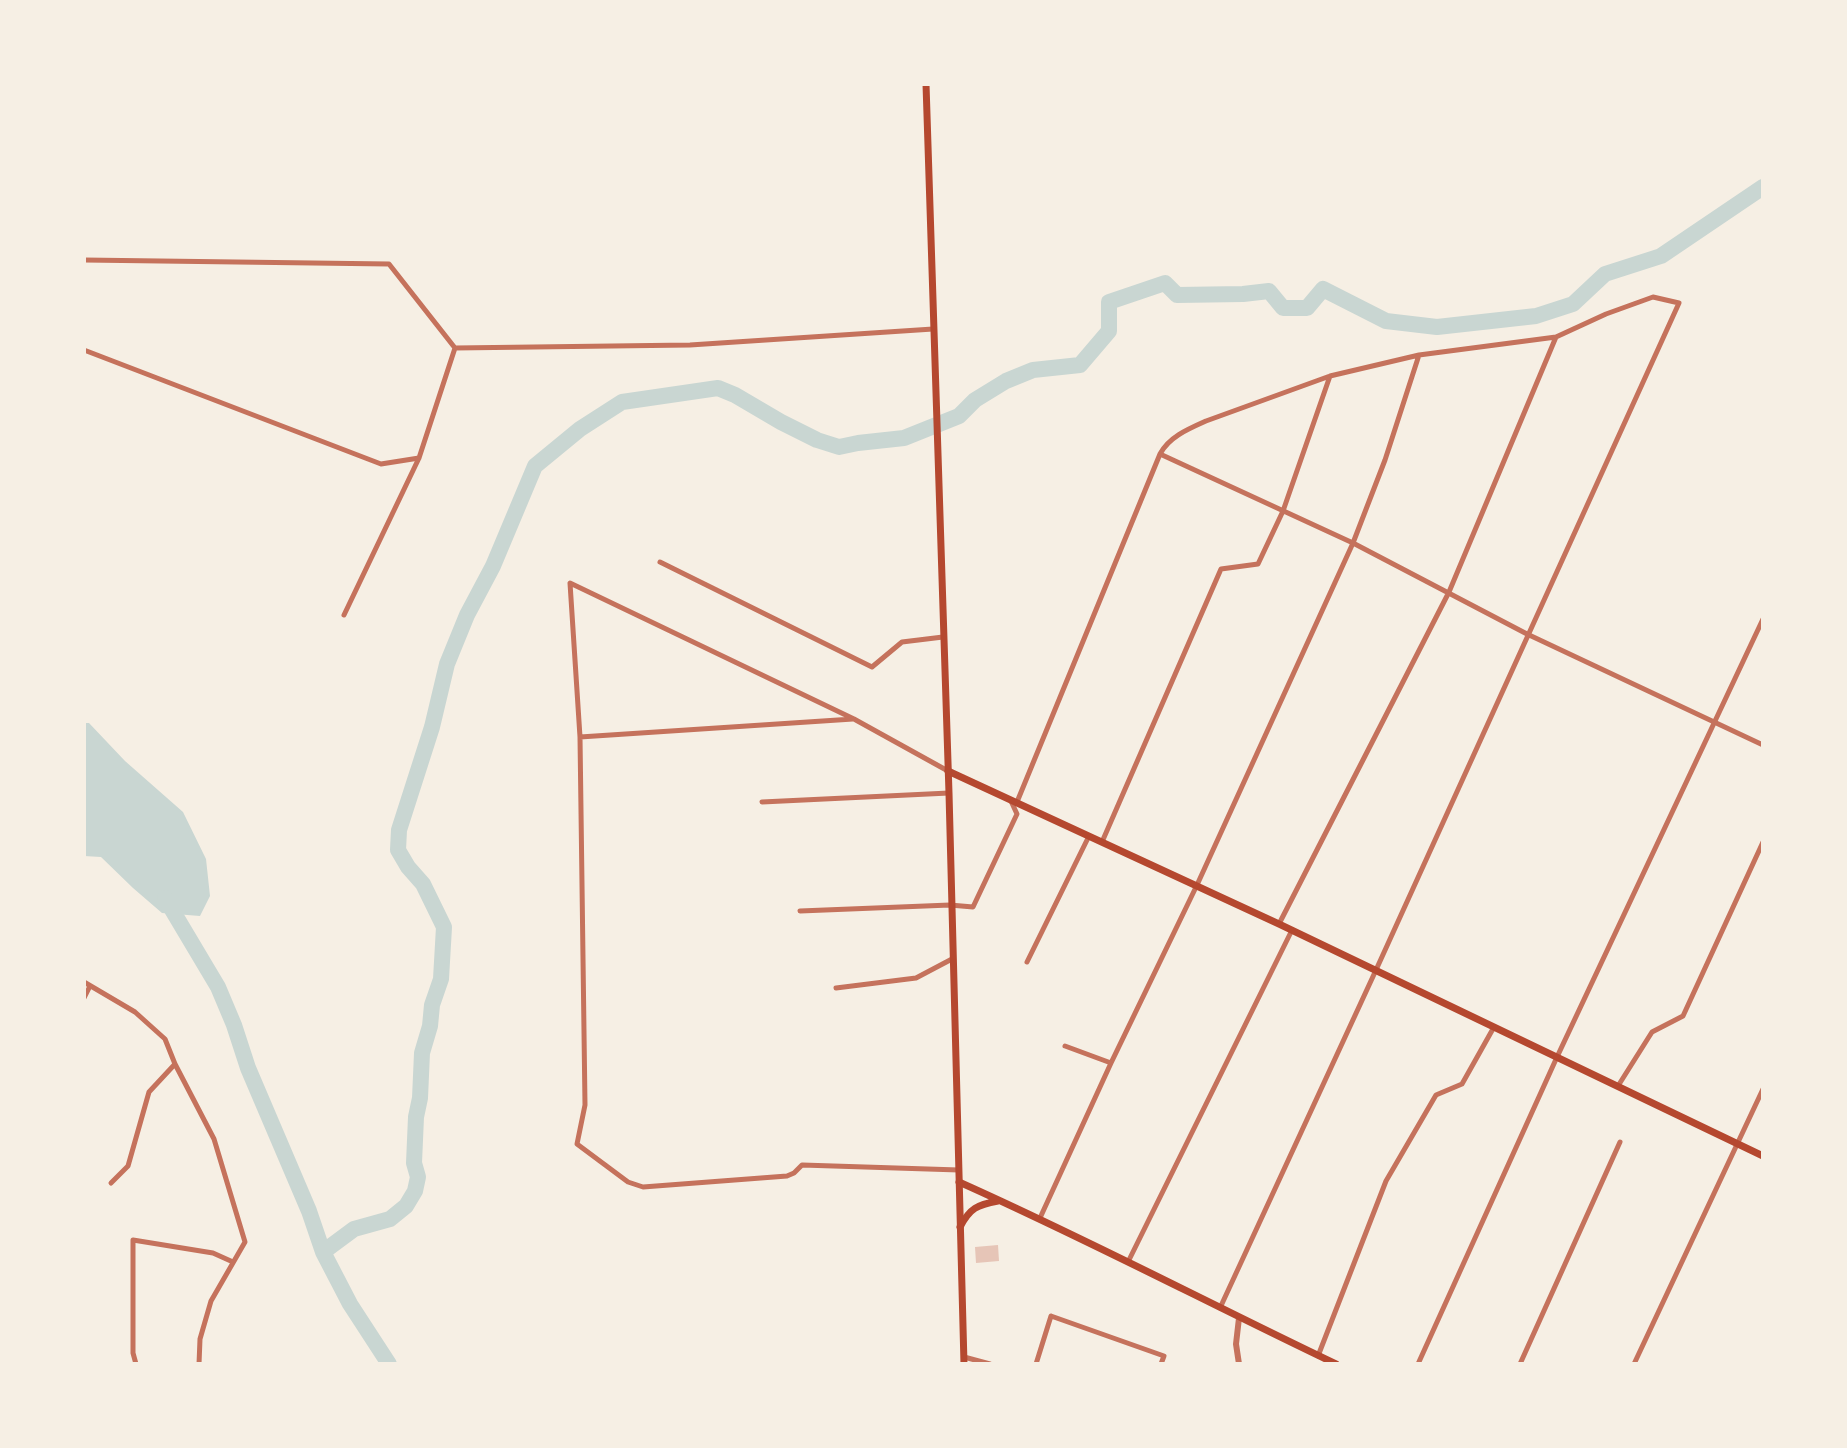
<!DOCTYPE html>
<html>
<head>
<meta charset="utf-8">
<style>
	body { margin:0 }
	#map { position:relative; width:1847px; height:1448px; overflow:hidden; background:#f6efe4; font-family:"DejaVu Sans",sans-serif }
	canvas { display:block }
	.frame { position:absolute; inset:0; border:86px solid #f6efe4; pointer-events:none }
</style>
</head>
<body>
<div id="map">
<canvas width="1847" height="1448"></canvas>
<div class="frame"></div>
</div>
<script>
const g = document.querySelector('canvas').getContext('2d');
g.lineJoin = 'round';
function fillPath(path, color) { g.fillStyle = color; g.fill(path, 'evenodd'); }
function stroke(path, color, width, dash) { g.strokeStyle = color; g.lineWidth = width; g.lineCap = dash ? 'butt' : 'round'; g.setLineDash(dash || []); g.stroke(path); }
fillPath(new Path2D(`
	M 84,723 L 89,723 L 125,761 L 183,812 L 206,859 L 210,896 L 200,916 L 162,913 L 133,888 L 101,857 L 84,856 Z`), '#c9d6d2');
stroke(new Path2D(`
	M 165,898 L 218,987 L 234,1025 L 248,1068 L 309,1211 L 323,1252 L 350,1304 L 389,1364
	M 323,1252 L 354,1229 L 390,1219 L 406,1206 L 415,1191 L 418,1177 L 414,1163 L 416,1117 L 420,1098 L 422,1053 L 430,1026 L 432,1005 L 441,979 L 444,927 L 423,884 L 408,867 L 398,850 L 399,830 L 432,727 L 447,664 L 467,615 L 493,566 L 535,466 L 580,429 L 622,402 L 718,388 L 735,395 L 781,422 L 817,440 L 839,447 L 858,443 L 904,438 L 959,416 L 975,400 L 1006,381 L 1033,370 L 1080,365 L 1109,331 L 1109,302 L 1165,283 L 1177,295 L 1243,294 L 1269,291 L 1283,308 L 1307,308 L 1323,289 L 1386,321 L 1437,327 L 1536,316 L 1573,304 L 1605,274 L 1661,256 L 1763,187`), '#c9d6d2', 16);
fillPath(new Path2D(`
	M 998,1245 L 999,1261 L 976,1263 L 975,1247 Z`), '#e6c5b7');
stroke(new Path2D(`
	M 84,260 L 389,264 L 455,348
	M 455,348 L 690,345 L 933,329
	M 84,350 L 381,464 L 419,458
	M 1160,454 L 1353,543 L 1527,634 L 1763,745
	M 660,562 L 872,667 L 902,642 L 943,637
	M 344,615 L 419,458 L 455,348
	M 580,737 L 853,719
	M 948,771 L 854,719 L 570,583 L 580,737 L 585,1105 L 577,1144 L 628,1182 L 643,1187 L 787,1176 L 794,1173 L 802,1165 L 959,1170
	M 762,802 L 949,793
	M 1017,802 L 1160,454 C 1169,437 1188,429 1206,421 L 1330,376 L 1419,355 L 1556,337 L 1606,314 L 1653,297 L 1679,303 L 1376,970 L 1220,1308
	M 1102,842 L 1221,569 L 1258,564 L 1283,511 L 1330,376
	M 800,911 L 950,905 L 973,907 L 1017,814 L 1011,801
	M 1279,924 L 1449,592 L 1556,337
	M 1027,962 L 1089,836
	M 84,982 L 135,1012 L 165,1039 L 175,1064 L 214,1139 L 245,1242 L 211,1301 L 200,1339 L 199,1364
	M 836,988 L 916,978 L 952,959
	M 84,998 L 90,986
	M 1065,1046 L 1111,1063
	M 1618,1086 L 1652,1032 L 1683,1016 L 1763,842
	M 111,1183 L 128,1166 L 149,1092 L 175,1064
	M 1040,1218 L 1111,1063 L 1197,885 L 1353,543 L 1385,460 L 1419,355
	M 1128,1262 L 1292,930
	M 1318,1356 L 1386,1181 L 1436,1095 L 1462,1084 L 1494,1027
	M 964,1357 L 990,1364
	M 136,1364 L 133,1353 L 133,1240 L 213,1253 L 233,1262
	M 1036,1364 L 1051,1316 L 1164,1356 L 1161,1364
	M 1418,1364 L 1557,1057 L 1763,619
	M 1520,1364 L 1620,1142
	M 1634,1364 L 1763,1089`), '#c5725c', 5);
stroke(new Path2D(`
	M 1239,1364 L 1236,1344 L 1239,1318`), '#c5725c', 6);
stroke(new Path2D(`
	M 948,771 L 1279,924 L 1763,1156
	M 959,1182 C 1087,1239 1210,1304 1336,1364
	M 960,1227 C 970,1208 977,1205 998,1201`), '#b5482f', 7);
stroke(new Path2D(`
	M 926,84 L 949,793 L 964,1364`), '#b5482f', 7);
</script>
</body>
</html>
